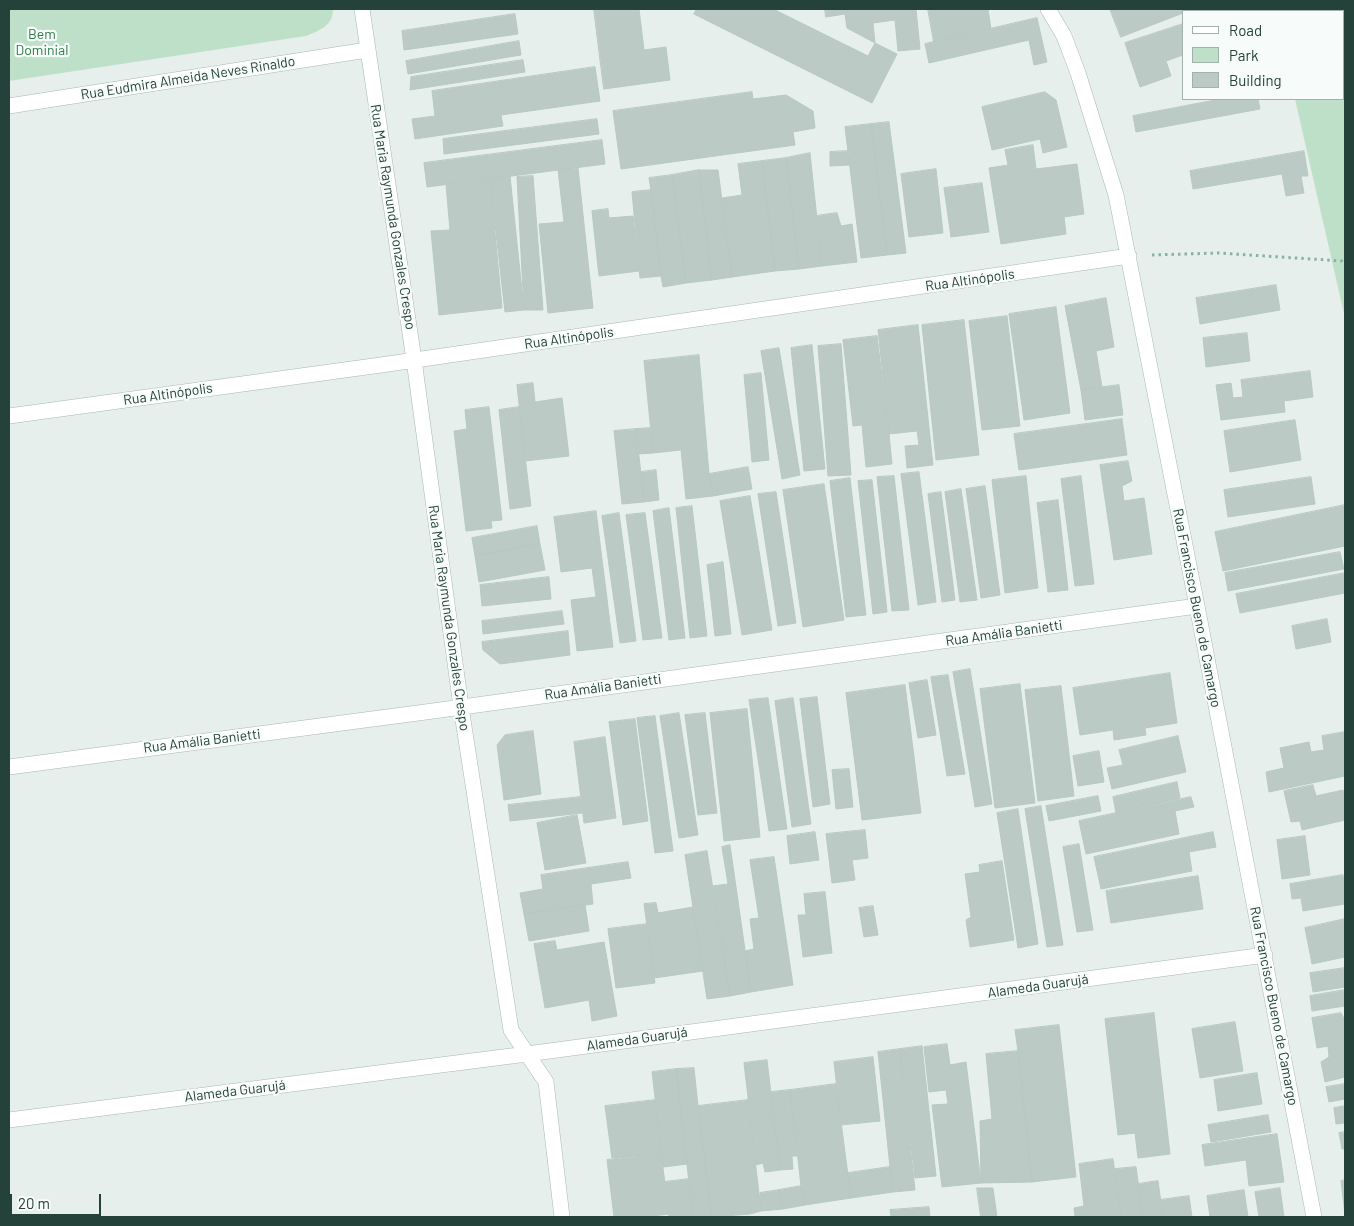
<!DOCTYPE html>
<html>
<head>
<meta charset="utf-8">
<style>
	body { margin:0 }
	#map { position:relative; width:1354px; height:1226px; overflow:hidden; background:#e6efeb; font-family:Barlow,sans-serif }
	canvas { display:block }
	.frame { position:absolute; inset:0; border:10px solid #24423a; pointer-events:none }
	.legend { position:absolute; left:1182px; top:10px; width:162px; height:90px; box-sizing:border-box; background:#f7fbf9; border:1px solid #a3b1ad; margin:0; padding:6px 9px; list-style:none; font-size:15px; color:#24423a }
	.legend li { display:flex; align-items:center; gap:10px; height:25px }
	.legend b { width:25px; border:1px solid #a3b1ad }
	.scale { position:absolute; left:10px; top:1194px; width:91px; height:22px; box-sizing:border-box; border:2px solid #24423a; border-top:0; padding-left:6px; font-size:15px; line-height:18px; white-space:nowrap; color:#24423a; -webkit-text-stroke:4px #f7fbf9; paint-order:stroke }
</style>
</head>
<body>
<div id="map">
<canvas width="1354" height="1226"></canvas>
<div class="frame"></div>
<ul class="legend">
<li><b style="height:6px;background:#fff"></b>Road</li>
<li><b style="height:14px;background:#bfe0c8"></b>Park</li>
<li><b style="height:14px;background:#bbcac4"></b>Building</li>
</ul>
<div class="scale">20 m</div>
</div>
<script>
const g = document.querySelector('canvas').getContext('2d');
g.lineJoin = 'round';
function fillPath(path, color) { g.fillStyle = color; g.fill(path, 'evenodd'); }
function stroke(path, color, width, dash) { g.strokeStyle = color; g.lineWidth = width; g.lineCap = dash ? 'butt' : 'round'; g.setLineDash(dash || []); g.stroke(path); }
function label(font, color, halo, rows, align = 'center') {
  g.font = font + ' Barlow,sans-serif'; g.lineWidth = 4.5; g.setLineDash([]); g.textBaseline = 'middle'; g.strokeStyle = halo; g.fillStyle = color; for (const [text, x, y, turn = 0] of rows) {
    g.save(); g.translate(x, y); g.rotate((+turn || 0) * Math.PI / 180); g.textAlign = isNaN(turn) ? turn : align; if (halo) g.strokeText(text, 0, 0); g.fillText(text, 0, 0); g.restore();
  }
}
fillPath(new Path2D(`
	M 9,9 L 333,9 C 333,26 320,30 306,36 L 9,81 Z
	M 1274,9 L 1345,9 L 1345,318 L 1295,99 L 1343,99 L 1343,11 L 1274,11 Z`), '#bfe0c8');
const building = new Path2D(`
	M 594,9 L 639,9 L 644,50 L 666,47 L 670,80 L 604,89 Z
	M 697,9 L 773,9 L 868,56 L 875,43 L 897,54 L 872,103 L 694,14 Z
	M 825,9 L 916,9 L 920,49 L 898,51 L 895,20 L 873,23 L 875,43 L 847,28 L 845,14 L 826,17 Z
	M 928,9 L 988,9 L 991,29 L 934,42 Z
	M 1110,9 L 1194,9 L 1187,11 L 1183,11 L 1183,13 L 1121,37 Z
	M 515,14 L 518,34 L 404,50 L 402,31 Z
	M 1037,18 L 1047,62 L 1034,65 L 1029,40 L 929,63 L 925,44 Z
	M 1183,24 L 1183,55 L 1166,61 L 1171,76 L 1140,87 L 1125,43 Z
	M 519,41 L 521,55 L 408,74 L 406,61 Z
	M 523,60 L 525,72 L 410,90 L 411,77 Z
	M 595,67 L 600,101 L 501,115 L 503,126 L 415,139 L 412,119 L 435,116 L 432,91 Z
	M 752,92 L 753,99 L 786,95 L 813,111 L 815,128 L 793,132 L 795,145 L 621,169 L 613,111 Z
	M 1045,92 L 1056,100 L 1067,147 L 1043,153 L 1040,139 L 992,150 L 982,107 Z
	M 1221,99 L 1258,99 L 1260,109 L 1136,132 L 1133,116 Z
	M 597,119 L 599,134 L 444,154 L 443,139 Z
	M 889,122 L 906,253 L 887,255 L 871,124 Z
	M 871,124 L 887,255 L 861,258 L 845,127 Z
	M 602,140 L 605,164 L 427,187 L 424,163 Z
	M 1033,145 L 1036,169 L 1077,164 L 1084,214 L 1064,217 L 1066,234 L 1001,244 L 989,168 L 1008,165 L 1005,150 Z
	M 849,151 L 849,165 L 830,166 L 830,152 Z
	M 1304,151 L 1308,176 L 1301,176 L 1304,193 L 1286,196 L 1282,174 L 1193,189 L 1190,171 Z
	M 810,153 L 822,266 L 799,269 L 786,158 Z
	M 786,158 L 799,269 L 775,271 L 762,161 Z
	M 762,161 L 775,271 L 732,277 L 722,198 L 742,195 L 738,164 Z
	M 578,168 L 593,308 L 548,313 L 539,224 L 564,222 L 558,170 Z
	M 936,169 L 943,233 L 909,237 L 901,174 Z
	M 699,170 L 718,170 L 732,277 L 712,280 Z
	M 699,170 L 712,280 L 686,283 L 672,175 Z
	M 672,175 L 686,283 L 663,287 L 661,276 L 651,190 L 649,178 Z
	M 510,176 L 524,310 L 505,312 L 490,179 Z
	M 533,176 L 543,310 L 524,310 L 517,177 Z
	M 490,179 L 502,308 L 439,315 L 431,231 L 450,230 L 446,185 Z
	M 982,183 L 989,232 L 951,237 L 944,188 Z
	M 651,190 L 661,276 L 640,278 L 632,192 Z
	M 608,209 L 609,218 L 633,216 L 639,271 L 599,276 L 592,211 Z
	M 837,213 L 841,226 L 852,224 L 857,262 L 822,266 L 816,216 Z
	M 1276,285 L 1280,310 L 1200,324 L 1196,298 Z
	M 1106,298 L 1114,347 L 1096,351 L 1102,387 L 1081,390 L 1065,306 Z
	M 1056,307 L 1070,413 L 1024,420 L 1009,314 Z
	M 1007,316 L 1020,426 L 982,430 L 969,321 Z
	M 964,320 L 979,455 L 936,460 L 922,325 Z
	M 918,325 L 933,465 L 907,468 L 905,446 L 919,445 L 917,431 L 889,434 L 878,330 Z
	M 1247,333 L 1250,361 L 1206,367 L 1203,338 Z
	M 877,336 L 889,434 L 892,464 L 866,467 L 862,425 L 853,426 L 843,340 Z
	M 841,344 L 851,475 L 828,476 L 818,346 Z
	M 812,345 L 825,469 L 804,471 L 791,348 Z
	M 779,348 L 800,475 L 782,479 L 761,351 Z
	M 699,355 L 709,474 L 713,496 L 686,499 L 681,450 L 653,453 L 644,361 Z
	M 1310,371 L 1313,397 L 1284,401 L 1285,412 L 1221,420 L 1216,385 L 1231,383 L 1233,398 L 1243,397 L 1241,380 Z
	M 761,373 L 769,460 L 752,462 L 744,375 Z
	M 533,383 L 535,402 L 562,398 L 569,456 L 525,461 L 517,385 Z
	M 1119,385 L 1123,415 L 1085,420 L 1081,390 Z
	M 489,407 L 502,520 L 491,521 L 492,528 L 466,531 L 454,431 L 467,429 L 465,410 Z
	M 519,407 L 531,506 L 510,509 L 499,410 Z
	M 1122,419 L 1127,455 L 1019,470 L 1014,434 Z
	M 1295,420 L 1301,460 L 1230,472 L 1224,431 Z
	M 651,428 L 653,453 L 638,454 L 636,429 Z
	M 636,429 L 644,502 L 622,504 L 614,431 Z
	M 1128,461 L 1132,481 L 1122,486 L 1124,501 L 1144,498 L 1152,554 L 1114,560 L 1100,465 Z
	M 748,467 L 752,489 L 713,496 L 709,474 Z
	M 656,470 L 659,500 L 644,502 L 641,472 Z
	M 919,472 L 936,602 L 918,605 L 901,474 Z
	M 894,476 L 909,610 L 892,611 L 877,477 Z
	M 1026,476 L 1038,588 L 1005,593 L 992,480 Z
	M 1081,476 L 1094,584 L 1075,586 L 1061,479 Z
	M 1311,477 L 1315,504 L 1228,517 L 1224,490 Z
	M 850,478 L 866,615 L 846,617 L 830,481 Z
	M 872,480 L 887,612 L 873,614 L 858,481 Z
	M 824,484 L 844,620 L 803,627 L 783,490 Z
	M 985,486 L 1000,595 L 981,598 L 966,489 Z
	M 961,489 L 977,600 L 960,602 L 945,492 Z
	M 776,492 L 796,623 L 778,626 L 758,494 Z
	M 941,492 L 955,600 L 942,602 L 928,494 Z
	M 750,496 L 772,630 L 742,635 L 720,501 Z
	M 1058,500 L 1068,590 L 1048,592 L 1037,503 Z
	M 1345,505 L 1345,546 L 1223,571 L 1215,532 Z
	M 692,506 L 707,636 L 690,638 L 676,508 Z
	M 669,508 L 685,638 L 669,640 L 653,511 Z
	M 596,511 L 613,647 L 577,651 L 571,600 L 596,597 L 592,568 L 561,572 L 554,517 Z
	M 619,513 L 636,641 L 620,643 L 602,516 Z
	M 645,513 L 662,638 L 643,640 L 626,515 Z
	M 537,526 L 540,544 L 475,556 L 472,538 Z
	M 540,544 L 545,570 L 479,582 L 475,556 Z
	M 1340,552 L 1344,569 L 1228,591 L 1225,573 Z
	M 723,562 L 731,634 L 715,636 L 707,565 Z
	M 1345,573 L 1345,593 L 1240,613 L 1236,594 Z
	M 549,577 L 551,599 L 482,606 L 480,585 Z
	M 562,611 L 564,624 L 483,634 L 482,621 Z
	M 1327,619 L 1331,642 L 1296,649 L 1292,626 Z
	M 568,631 L 570,655 L 500,664 L 483,650 L 482,642 Z
	M 970,669 L 992,804 L 975,807 L 953,672 Z
	M 1170,673 L 1177,723 L 1145,728 L 1146,735 L 1114,740 L 1113,730 L 1080,735 L 1073,688 Z
	M 948,675 L 965,774 L 947,776 L 931,677 Z
	M 927,680 L 936,735 L 918,738 L 909,683 Z
	M 1020,684 L 1035,803 L 995,808 L 980,689 Z
	M 905,685 L 921,813 L 862,820 L 846,693 Z
	M 1061,686 L 1074,796 L 1038,801 L 1025,690 Z
	M 817,697 L 830,804 L 813,807 L 800,699 Z
	M 768,698 L 787,829 L 769,831 L 749,700 Z
	M 793,698 L 811,824 L 792,827 L 775,701 Z
	M 747,709 L 760,837 L 724,841 L 710,713 Z
	M 679,713 L 698,835 L 679,838 L 660,716 Z
	M 705,713 L 717,813 L 698,815 L 685,715 Z
	M 655,716 L 673,851 L 655,853 L 637,718 Z
	M 635,719 L 648,821 L 623,825 L 609,722 Z
	M 533,731 L 541,794 L 504,800 L 497,745 L 505,735 Z
	M 1345,732 L 1345,776 L 1269,792 L 1266,772 L 1284,768 L 1280,748 L 1309,742 L 1311,752 L 1324,750 L 1322,736 Z
	M 1178,736 L 1186,772 L 1112,789 L 1107,768 L 1123,765 L 1119,750 Z
	M 605,737 L 616,818 L 584,823 L 574,742 Z
	M 1099,751 L 1104,782 L 1078,786 L 1073,756 Z
	M 849,769 L 853,807 L 836,809 L 832,770 Z
	M 1177,782 L 1180,798 L 1116,813 L 1113,797 Z
	M 1313,785 L 1316,796 L 1343,790 L 1345,799 L 1345,820 L 1302,830 L 1300,821 L 1291,822 L 1284,791 Z
	M 1098,796 L 1101,811 L 1049,821 L 1046,806 Z
	M 580,797 L 582,813 L 510,821 L 508,805 Z
	M 1191,797 L 1194,807 L 1175,811 L 1179,834 L 1086,854 L 1079,821 Z
	M 1041,806 L 1063,945 L 1047,947 L 1025,809 Z
	M 1018,809 L 1038,944 L 1018,948 L 997,813 Z
	M 577,815 L 586,863 L 545,870 L 537,823 Z
	M 865,830 L 868,858 L 852,860 L 855,880 L 832,883 L 826,834 Z
	M 815,832 L 819,860 L 790,864 L 787,836 Z
	M 1213,832 L 1216,847 L 1189,852 L 1192,871 L 1101,889 L 1094,857 Z
	M 1305,836 L 1310,875 L 1282,879 L 1277,840 Z
	M 1079,844 L 1093,930 L 1077,932 L 1063,847 Z
	M 730,845 L 751,992 L 730,996 L 713,886 L 728,884 L 722,847 Z
	M 707,851 L 730,996 L 707,999 L 685,855 Z
	M 774,857 L 793,985 L 751,992 L 745,951 L 754,949 L 750,919 L 759,918 L 750,860 Z
	M 1002,861 L 1014,940 L 970,947 L 966,920 L 971,917 L 965,874 L 980,872 L 979,865 Z
	M 628,862 L 631,878 L 591,884 L 593,904 L 524,914 L 520,893 L 543,889 L 541,875 Z
	M 1343,875 L 1345,889 L 1345,904 L 1303,911 L 1301,898 L 1292,899 L 1290,884 Z
	M 1198,876 L 1203,909 L 1111,923 L 1106,891 Z
	M 825,892 L 832,953 L 803,957 L 798,915 L 806,915 L 804,894 Z
	M 656,903 L 658,913 L 693,907 L 703,971 L 654,978 L 644,904 Z
	M 585,905 L 589,931 L 529,941 L 524,914 Z
	M 873,906 L 878,935 L 864,937 L 859,908 Z
	M 1345,919 L 1345,957 L 1312,964 L 1305,928 Z
	M 647,924 L 655,983 L 616,988 L 608,929 Z
	M 555,941 L 557,950 L 604,942 L 617,1016 L 592,1021 L 589,1000 L 545,1008 L 534,944 Z
	M 1345,968 L 1345,987 L 1313,992 L 1310,973 Z
	M 1345,990 L 1345,1006 L 1312,1011 L 1310,996 Z
	M 1154,1013 L 1170,1154 L 1138,1158 L 1135,1133 L 1118,1135 L 1105,1019 Z
	M 1341,1013 L 1345,1020 L 1345,1077 L 1325,1082 L 1321,1062 L 1329,1057 L 1328,1046 L 1317,1048 L 1312,1018 Z
	M 1235,1022 L 1243,1071 L 1200,1078 L 1192,1029 Z
	M 1059,1025 L 1076,1177 L 1032,1182 L 1018,1051 L 1015,1030 Z
	M 947,1044 L 950,1065 L 966,1062 L 981,1183 L 942,1187 L 932,1105 L 948,1104 L 946,1090 L 929,1092 L 924,1047 Z
	M 922,1046 L 936,1176 L 915,1178 L 900,1049 Z
	M 900,1049 L 915,1190 L 893,1192 L 890,1167 L 878,1052 Z
	M 1018,1051 L 1032,1182 L 981,1183 L 980,1121 L 992,1119 L 986,1054 Z
	M 873,1057 L 880,1121 L 841,1125 L 834,1062 Z
	M 767,1060 L 780,1170 L 765,1172 L 763,1163 L 756,1165 L 744,1063 Z
	M 694,1068 L 698,1106 L 712,1217 L 693,1217 L 676,1069 Z
	M 676,1069 L 687,1164 L 663,1167 L 652,1072 Z
	M 1257,1073 L 1262,1104 L 1218,1111 L 1214,1080 Z
	M 836,1084 L 851,1198 L 805,1205 L 801,1186 L 790,1090 Z
	M 1345,1084 L 1345,1099 L 1329,1102 L 1326,1087 Z
	M 790,1090 L 797,1156 L 792,1156 L 793,1169 L 780,1170 L 771,1092 Z
	M 655,1100 L 661,1153 L 612,1158 L 605,1106 Z
	M 748,1100 L 761,1211 L 750,1214 L 712,1217 L 698,1106 Z
	M 1345,1106 L 1345,1123 L 1336,1124 L 1334,1108 Z
	M 1268,1115 L 1271,1132 L 1211,1142 L 1208,1125 Z
	M 1345,1132 L 1345,1149 L 1342,1149 L 1339,1133 Z
	M 1277,1134 L 1284,1182 L 1249,1186 L 1246,1160 L 1205,1166 L 1202,1145 Z
	M 661,1153 L 669,1214 L 645,1217 L 614,1217 L 607,1160 Z
	M 1113,1159 L 1121,1217 L 1075,1217 L 1074,1208 L 1084,1206 L 1079,1164 Z
	M 890,1167 L 893,1192 L 851,1198 L 848,1173 Z
	M 1136,1167 L 1143,1217 L 1121,1217 L 1115,1169 Z
	M 689,1179 L 693,1217 L 669,1217 L 664,1182 Z
	M 1345,1180 L 1345,1215 L 1341,1181 Z
	M 1158,1181 L 1163,1217 L 1143,1217 L 1138,1184 Z
	M 801,1186 L 805,1205 L 783,1209 L 779,1190 Z
	M 977,1188 L 993,1188 L 997,1217 L 981,1217 Z
	M 1280,1188 L 1284,1217 L 1259,1217 L 1255,1192 Z
	M 779,1190 L 783,1209 L 761,1211 L 760,1193 Z
	M 1244,1190 L 1248,1217 L 1210,1217 L 1207,1196 Z
	M 1189,1196 L 1192,1217 L 1163,1217 L 1160,1200 Z
	M 929,1207 L 930,1217 L 891,1217 L 890,1210 Z`);
fillPath(building, '#bbcac4');
stroke(building, '#b8c9c2', 1);
const street = new Path2D(`
	M 362,9 L 414,360 L 461,707 L 511,1030 L 546,1082 L 562,1217
	M 1048,9 L 1064,36 L 1078,73 L 1116,195 L 1197,606 L 1314,1217
	M 9,106 L 367,50
	M 9,416 L 381,365 L 1129,256
	M 9,767 L 433,711 L 1197,606
	M 9,1120 L 527,1054 L 1265,955`);
stroke(street, '#a8b8b2', 16);
stroke(new Path2D(`
	M 1152,255 L 1219,253 L 1342,261 L 1345,263`), '#86b3a5', 3, [2.5, 4]);
stroke(street, '#fff', 15);
label('14px', '#2d7a4b', '#f7fbf9', [
	["Bem",42,34],
	["Dominial",42,50]
]);
label('14px', '#24423a', '#f7fbf9', [
	["Rua Eudmira Almeida Neves Rinaldo",188,78,-9],
	["Rua Maria Raymunda Gonzales Crespo",393,217,81],
	["Rua Altinópolis",970,280,-8],
	["Rua Altinópolis",569,338,-8],
	["Rua Altinópolis",168,394,-8],
	["Rua Francisco Bueno de Camargo",1197,608,79],
	["Rua Maria Raymunda Gonzales Crespo",449,618,82],
	["Rua Amália Banietti",1004,633,-8],
	["Rua Amália Banietti",603,687,-8],
	["Rua Amália Banietti",202,741,-7],
	["Alameda Guarujá",1038,986,-8],
	["Rua Francisco Bueno de Camargo",1274,1006,79],
	["Alameda Guarujá",637,1039,-8],
	["Alameda Guarujá",235,1091,-7]
]);
</script>
</body>
</html>
